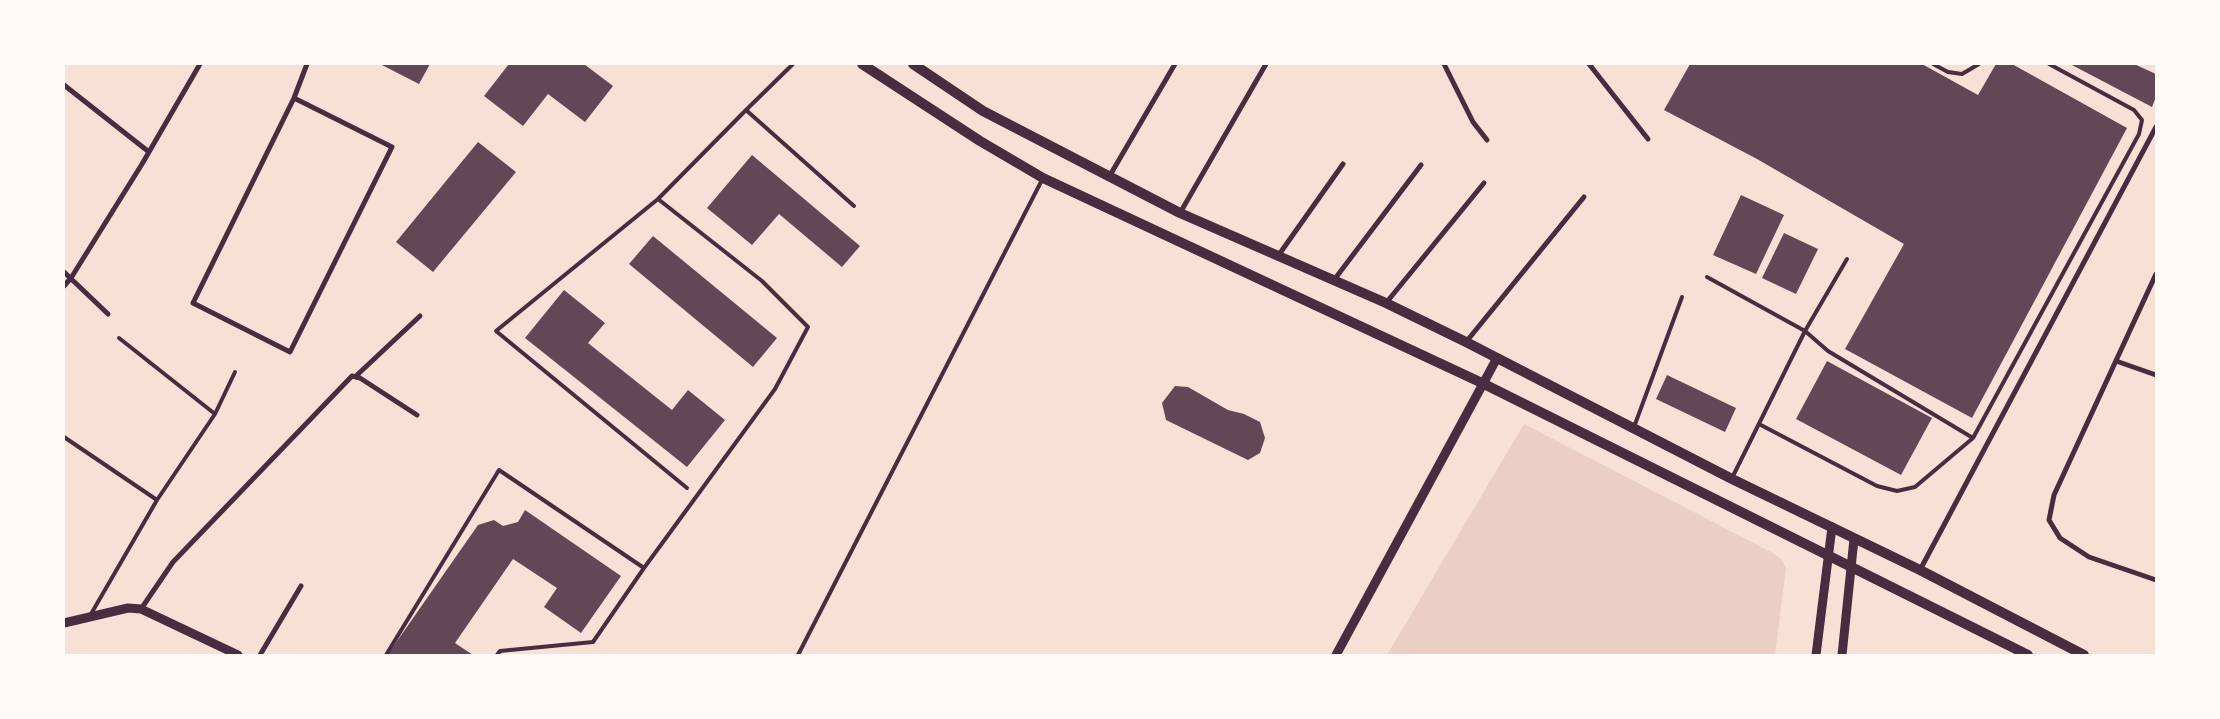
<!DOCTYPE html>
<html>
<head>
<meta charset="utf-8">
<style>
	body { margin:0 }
	#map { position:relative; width:2220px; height:719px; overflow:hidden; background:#f7e1d7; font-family:"Times New Roman",serif }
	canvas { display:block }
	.frame { position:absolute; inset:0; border:65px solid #fffaf5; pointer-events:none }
</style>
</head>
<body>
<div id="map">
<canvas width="2220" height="719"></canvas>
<div class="frame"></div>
</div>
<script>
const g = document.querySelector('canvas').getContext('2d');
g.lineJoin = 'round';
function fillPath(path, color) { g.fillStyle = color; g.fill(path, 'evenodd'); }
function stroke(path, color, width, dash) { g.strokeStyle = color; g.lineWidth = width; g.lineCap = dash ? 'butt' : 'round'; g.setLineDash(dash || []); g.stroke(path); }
fillPath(new Path2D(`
	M 1524,424 L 1771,552 L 1780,558 L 1786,568 L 1775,655 L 1387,655 Z`), '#ebcfc5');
fillPath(new Path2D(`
	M 380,64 L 430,64 L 419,84 Z
	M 509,64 L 584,64 L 613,86 L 585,122 L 548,94 L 523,126 L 484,96 Z
	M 1690,64 L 1922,64 L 1978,95 L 1996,64 L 2012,64 L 2127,128 L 1972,418 L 1845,349 L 1904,244 L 1757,159 L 1664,110 Z
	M 2070,64 L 2134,64 L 2156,74 L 2156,97 L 2152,107 Z
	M 478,142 L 516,172 L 433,272 L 396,242 Z
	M 752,155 L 860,246 L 842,267 L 779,214 L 752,245 L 707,208 Z
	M 1741,195 L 1784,215 L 1756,274 L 1713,255 Z
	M 1784,233 L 1818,249 L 1796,294 L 1762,278 Z
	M 653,236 L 777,338 L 753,367 L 629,264 Z
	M 564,290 L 605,323 L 588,343 L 672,410 L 688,390 L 725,420 L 687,467 L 525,338 Z
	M 1827,361 L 1932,418 L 1901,475 L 1796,419 Z
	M 1667,375 L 1736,408 L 1725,432 L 1656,399 Z
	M 1175,386 L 1188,387 L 1228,410 L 1244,414 L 1260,422 L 1265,438 L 1260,453 L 1248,460 L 1166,420 L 1162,403 Z
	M 525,510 L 621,576 L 581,633 L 544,607 L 557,588 L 513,559 L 455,643 L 473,655 L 388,654 L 478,525 L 494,520 L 503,526 L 518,522 Z`), '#644757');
stroke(new Path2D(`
	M 1933,64 L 1948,72 L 1962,74 L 1979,64
	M 746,110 L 793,64
	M 658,199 L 496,331 L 687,488
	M 1707,277 L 1805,331 L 1828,351 L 1973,438
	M 119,338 L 215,414
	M 1759,424 L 1877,486 L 1897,491 L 1915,487 L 1973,438 L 2139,134 L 2142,120 L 2134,110 L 2049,64
	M 1634,427 L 1682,297
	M 64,437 L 157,500
	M 1732,478 L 1805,331 L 1847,259
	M 91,614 L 157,500 L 215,414 L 235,372
	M 386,655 L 499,470 L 644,568 L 775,389 L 808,327 L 762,281 L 658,199 L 746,110 L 854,206
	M 497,655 L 500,651 L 593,642 L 644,568
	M 798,655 L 1043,178`), '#4a2c40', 4);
stroke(new Path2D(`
	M 1444,64 L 1473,122 L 1487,140
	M 1589,64 L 1648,139
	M 64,85 L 149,152
	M 294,98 L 392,147 L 290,352 L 193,303 L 294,98 L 307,64
	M 1109,177 L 1175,64
	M 1180,213 L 1266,64
	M 1278,256 L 1343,164
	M 64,272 L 108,314
	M 2156,274 L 2054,495 L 2049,520 L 2060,538 L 2089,557 L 2156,580
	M 1334,280 L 1421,165
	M 64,286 L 71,278 L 142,164 L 200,64
	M 1386,303 L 1484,183
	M 1466,342 L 1584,197
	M 2116,361 L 2156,375
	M 356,376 L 420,316
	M 1920,570 L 2156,127
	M 141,609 L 173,562 L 352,376 L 360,378 L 417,415
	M 260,655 L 301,586`), '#4a2c40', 5);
stroke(new Path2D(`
	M 64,623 L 128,608 L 141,609 L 238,655
	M 1336,655 L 1497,358
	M 1816,655 L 1832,527
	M 1842,655 L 1854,539`), '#4a2c40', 9);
stroke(new Path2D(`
	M 862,64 L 980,141 L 1043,178 L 1482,383 L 2028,655
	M 913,64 L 983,111 L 1180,213 L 1386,303 L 1466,342 L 1732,479 L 1920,570 L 2084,655`), '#4a2c40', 10);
</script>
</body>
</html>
